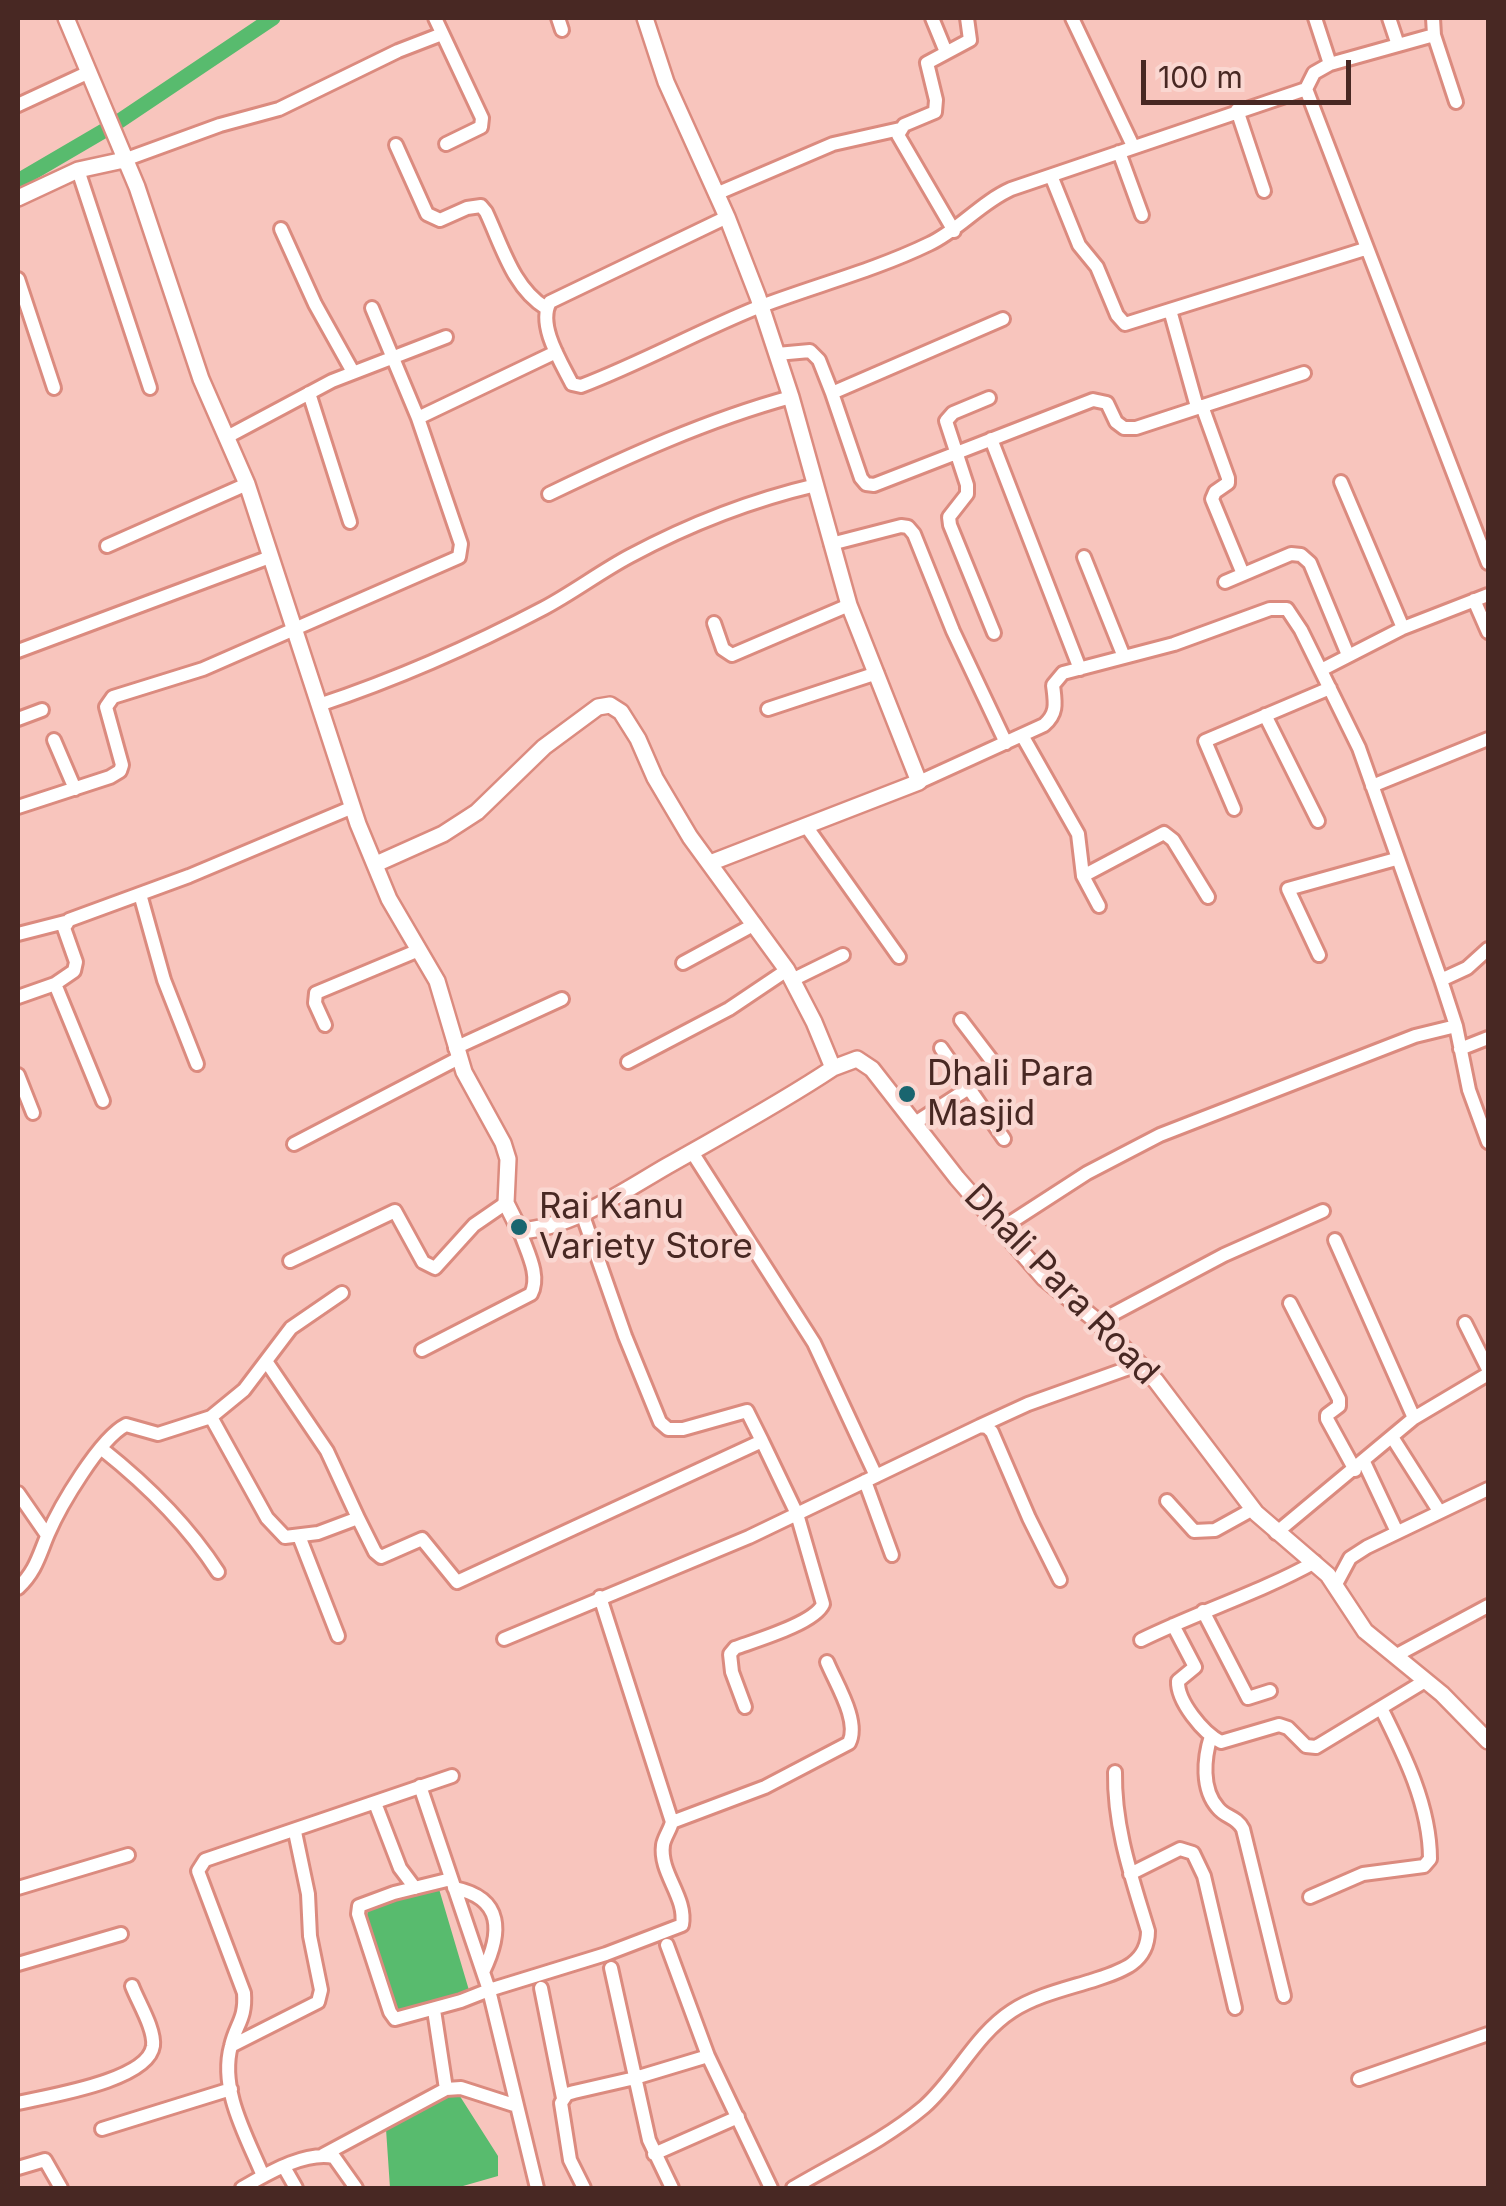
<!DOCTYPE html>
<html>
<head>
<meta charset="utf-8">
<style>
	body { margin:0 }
	#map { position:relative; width:1506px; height:2206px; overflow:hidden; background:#f8c5bd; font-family:Inter,sans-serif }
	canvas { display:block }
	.frame { position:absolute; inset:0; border:20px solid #482823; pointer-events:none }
	.scale { position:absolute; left:1141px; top:60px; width:210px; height:45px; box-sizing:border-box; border:5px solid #482823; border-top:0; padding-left:12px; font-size:30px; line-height:35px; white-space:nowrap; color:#482823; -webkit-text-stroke:8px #fad7d1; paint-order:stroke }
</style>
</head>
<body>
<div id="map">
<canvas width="1506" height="2206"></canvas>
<div class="frame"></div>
<div class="scale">100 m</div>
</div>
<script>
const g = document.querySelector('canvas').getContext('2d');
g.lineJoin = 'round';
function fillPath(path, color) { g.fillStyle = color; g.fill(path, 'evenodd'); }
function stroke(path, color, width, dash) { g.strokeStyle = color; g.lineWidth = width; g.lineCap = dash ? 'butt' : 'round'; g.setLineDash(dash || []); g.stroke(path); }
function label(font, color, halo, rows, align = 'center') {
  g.font = font + ' Inter,sans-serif'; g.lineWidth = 9; g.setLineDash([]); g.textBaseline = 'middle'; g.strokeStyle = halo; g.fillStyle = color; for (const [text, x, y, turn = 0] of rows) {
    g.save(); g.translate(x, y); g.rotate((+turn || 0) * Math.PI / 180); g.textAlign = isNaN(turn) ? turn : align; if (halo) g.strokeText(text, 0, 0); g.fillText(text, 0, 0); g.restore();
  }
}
fillPath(new Path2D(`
	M 427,1884 L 439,1889 L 471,1997 L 397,2020 L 366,1922 L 369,1903 Z
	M 456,2090 L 498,2156 L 498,2176 L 456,2188 L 390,2188 L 386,2129 Z`), '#58bb6e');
stroke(new Path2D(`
	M 18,181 L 112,126 L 273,18`), '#58bb6e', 15);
const minor = new Path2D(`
	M 435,18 L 482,118 L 481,127 L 446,144
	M 558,18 L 562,30
	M 932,18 L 946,52
	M 1072,18 L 1133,146
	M 1315,18 L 1330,64
	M 1389,18 L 1398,45
	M 1433,18 L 1434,35 L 1456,102
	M 1306,89 L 1488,563
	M 18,105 L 87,73
	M 1237,110 L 1264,191
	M 396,145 L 427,214 L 440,220 L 467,208 L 481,206 L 486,212 C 502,246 513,288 546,308
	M 1119,152 L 1142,215
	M 124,160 L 220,125 L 279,109 L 398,51 L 442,34
	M 78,170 L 150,388
	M 1052,178 L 1079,245 L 1097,267 L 1117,315 L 1125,324 L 1365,249
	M 716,194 L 833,144 L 900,129
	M 727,217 L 550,302 C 537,325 561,362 572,384 L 581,386 C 641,363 697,332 756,308 C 813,286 873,271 929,244 C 959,230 980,203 1011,189 L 1306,89 L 1314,73 L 1330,64 L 1434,35
	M 281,229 L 315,304 L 353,372
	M 954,231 L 898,135 L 904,125 L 935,112 L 936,100 L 927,63 L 970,40 L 967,18
	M 18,279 L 54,388
	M 1170,310 L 1197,407
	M 777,354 L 810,351 L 819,360 L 832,393 L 1003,319
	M 309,393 L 350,522
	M 832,393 L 861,478 L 866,484 L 874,485 L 1093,400 L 1107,403 L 1116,422 L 1124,428 L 1136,428 L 1304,373
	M 989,398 L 953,413 L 946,421 L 967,485 L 967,494 L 949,517 L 950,525 L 994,633
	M 1202,406 L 1228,478 L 1228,483 L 1215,492 L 1212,499 L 1243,574
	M 418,418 L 556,352
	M 227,437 L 332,381 L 446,337
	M 991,439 L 1080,669
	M 1341,482 L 1403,628
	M 549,494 C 628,456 707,420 791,397
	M 831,544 L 901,526 L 908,527 L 914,534 L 953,631 L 1006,743
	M 107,546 L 247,484
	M 1084,557 L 1124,657
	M 1225,582 L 1291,554 L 1301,555 L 1310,563 L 1348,655
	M 1474,600 L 1488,632
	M 714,623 L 723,649 L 732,655 L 849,605
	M 18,651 L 270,557
	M 1321,670 L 1403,628 L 1488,595
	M 319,705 C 397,679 472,646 544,608 C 574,592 600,572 630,556 C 688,525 752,500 816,485
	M 768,709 L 877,673
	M 1265,715 L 1318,821
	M 18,719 L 42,710
	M 1023,737 L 1078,834 L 1083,876 L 1099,906
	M 54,740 L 75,789
	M 919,782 L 1044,725 C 1058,713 1055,702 1053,685 L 1063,673 L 1174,644 L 1270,609 L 1287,609 L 1301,630 L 1359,748 L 1441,980 L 1456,1026 L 1469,1090 L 1488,1142
	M 1372,786 L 1488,739
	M 18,807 L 110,777 L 120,771 L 122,765 L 106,707 L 113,697 L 203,669 L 459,557 L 461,544 L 418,418 L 372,308
	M 1234,809 L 1205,741 L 1330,688
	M 806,826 L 899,957
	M 1083,876 L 1164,833 L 1173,840 L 1208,897
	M 140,894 L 164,980 L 197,1064
	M 18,934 L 65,922
	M 1319,955 L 1288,889 L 1396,859
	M 683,963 L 755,924
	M 792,980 L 843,955
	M 1441,980 L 1467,968 L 1488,949
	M 55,984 L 103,1101
	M 18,997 L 55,984 L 74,971 L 76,962 L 64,928 L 69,920 L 189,876 L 353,807
	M 325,1025 L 315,1003 L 316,993 L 419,950
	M 455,1048 L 562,999
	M 941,1048 L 1004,1139
	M 1460,1049 L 1488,1038
	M 628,1062 L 729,1009 L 787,970
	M 18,1075 L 33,1113
	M 915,1123 L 995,1071 L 993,1062 L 961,1020
	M 294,1144 L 459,1058
	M 692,1152 L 814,1343 L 876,1476
	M 1002,1228 L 1087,1173 L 1160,1135 L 1415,1036 L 1456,1026
	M 1335,1240 L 1414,1418
	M 290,1261 L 395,1211 L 423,1262 L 435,1268 L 474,1225 L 506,1203
	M 1290,1303 L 1339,1399 L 1339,1406 L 1327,1415 L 1327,1419 L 1355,1470
	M 1098,1322 L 1224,1255 L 1323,1211
	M 1465,1323 L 1488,1369
	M 422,1350 L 531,1294 C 541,1275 526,1250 520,1231
	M 266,1361 L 327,1451 L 358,1518
	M 211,1417 L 267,1518 L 285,1537 L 318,1533 L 358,1518 L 375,1552 L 381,1557 L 422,1539 L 457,1582 L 762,1441 L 747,1411 L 683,1429 L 668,1429 L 660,1422 L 625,1336 L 582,1213
	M 980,1426 L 1028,1404 L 1140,1364
	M 1392,1437 L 1439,1511
	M 102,1449 C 146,1484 187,1524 218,1572
	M 1364,1462 L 1397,1532
	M 865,1481 L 892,1555
	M 18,1493 L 47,1535
	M 1167,1501 L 1194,1531 L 1215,1530 L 1253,1509
	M 1276,1533 L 1414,1418 L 1488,1374
	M 299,1536 L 338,1636
	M 1335,1586 L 1350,1558 L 1367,1547 L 1488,1489
	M 18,1588 C 36,1571 39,1555 48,1534 C 60,1506 100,1438 126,1425 L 158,1434 L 211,1417 L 244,1390 L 291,1328 L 342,1293
	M 1203,1611 L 1248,1698 L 1270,1691
	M 1173,1625 L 1195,1667 L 1178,1681 C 1177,1701 1203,1733 1221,1742 L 1279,1725 L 1288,1728 L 1306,1746 L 1316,1747 L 1425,1681
	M 504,1639 L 749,1537 L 980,1426 L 987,1427 L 992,1432 L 1029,1518 L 1060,1580
	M 1141,1640 C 1198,1612 1259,1593 1315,1562
	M 1395,1656 L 1488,1606
	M 745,1707 L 732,1672 L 730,1654 L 735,1648 C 757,1640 815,1623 823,1604 L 797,1514 L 762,1441
	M 1211,1736 C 1204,1758 1201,1789 1218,1808 C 1226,1818 1236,1816 1243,1829 L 1284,1996
	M 420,1786 L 489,1990 L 461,2001 L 395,2019 L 390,2012 L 358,1914 L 359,1906 L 394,1893 L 451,1879
	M 375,1803 L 400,1868 L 415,1888
	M 672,1822 L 765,1787 L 849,1743 C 860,1721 836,1684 827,1662
	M 1130,1874 L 1180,1849 L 1193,1853 L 1204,1876 L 1235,2008
	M 18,1888 L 128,1855
	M 454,1888 C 504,1898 502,1933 483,1972
	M 1310,1897 L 1363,1874 L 1424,1866 L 1430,1859 C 1430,1806 1404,1754 1381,1708
	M 667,1945 L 708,2056
	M 18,1964 L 121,1934
	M 611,1968 L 649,2140 L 672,2188
	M 541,1988 L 563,2098
	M 434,2010 L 446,2089
	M 231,2046 L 318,2002 L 321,1990 L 310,1936 L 308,1894 L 295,1832
	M 1359,2079 L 1488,2034
	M 18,2103 C 47,2096 148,2081 153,2046 C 155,2029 138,2002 132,1986
	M 102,2129 L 231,2089
	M 654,2154 L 738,2117
	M 323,2155 L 446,2089 L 461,2088 L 517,2106
	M 284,2167 L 296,2188
	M 18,2168 L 45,2160 L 61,2188
	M 263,2176 C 247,2137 219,2090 231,2046 C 236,2024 246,2019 244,1993 L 198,1871 L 205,1860 L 452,1776
	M 242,2188 C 267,2174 304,2151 334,2157 L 356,2188
	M 537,2188 L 489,1990 L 606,1954 L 682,1925 C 687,1897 659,1873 663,1845 C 664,1838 670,1830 672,1822 L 600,1597
	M 584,2188 L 570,2160 L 561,2103 L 567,2094 L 574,2092 L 635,2078 L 708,2056 L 771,2188
	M 793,2188 C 837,2162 885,2140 924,2107 C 956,2079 975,2035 1012,2011 C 1035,1996 1065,1989 1091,1981 C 1118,1972 1148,1965 1148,1931 C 1132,1878 1114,1828 1115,1772`);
const tertiary = new Path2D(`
	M 66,18 L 137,187 L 201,379 L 247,484 L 358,824 L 389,899 L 437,981 L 464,1072 L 503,1143 L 508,1159 L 506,1203 L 520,1231 C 573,1227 622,1192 667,1166 C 723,1134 779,1104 833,1068
	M 645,18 L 666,82 L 727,217 L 758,297 L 791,397 L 849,605 L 919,782 L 710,863
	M 18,198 L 78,170 L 124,160
	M 376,864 L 443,834 L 477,812 L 544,747 L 598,707 L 610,705 L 621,712 L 638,739 L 655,778 L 690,837 L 787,970 L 814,1022 L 833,1068 L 857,1059 L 872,1069 L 957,1178 L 1044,1278 L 1098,1322 L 1156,1381 L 1256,1513 L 1328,1575 L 1365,1631 L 1442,1694 L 1488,1741`);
stroke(minor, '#db8b7f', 18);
stroke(tertiary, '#db8b7f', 20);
stroke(minor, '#fff', 12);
stroke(tertiary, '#fff', 15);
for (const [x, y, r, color] of [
	[907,1094,10,"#19656f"],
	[519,1227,10,"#19656f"]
]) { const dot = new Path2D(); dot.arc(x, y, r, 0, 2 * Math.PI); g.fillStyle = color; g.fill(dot); stroke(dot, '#fad7d1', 4); }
label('35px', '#482823', '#fad7d1', [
	["Dhali Para",927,1074],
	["Masjid",927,1114],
	["Rai Kanu",539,1207],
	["Variety Store",539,1247]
], 'left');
label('35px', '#482823', '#fad7d1', [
	["Dhali Para Road",1061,1285,46]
]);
</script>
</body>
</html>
